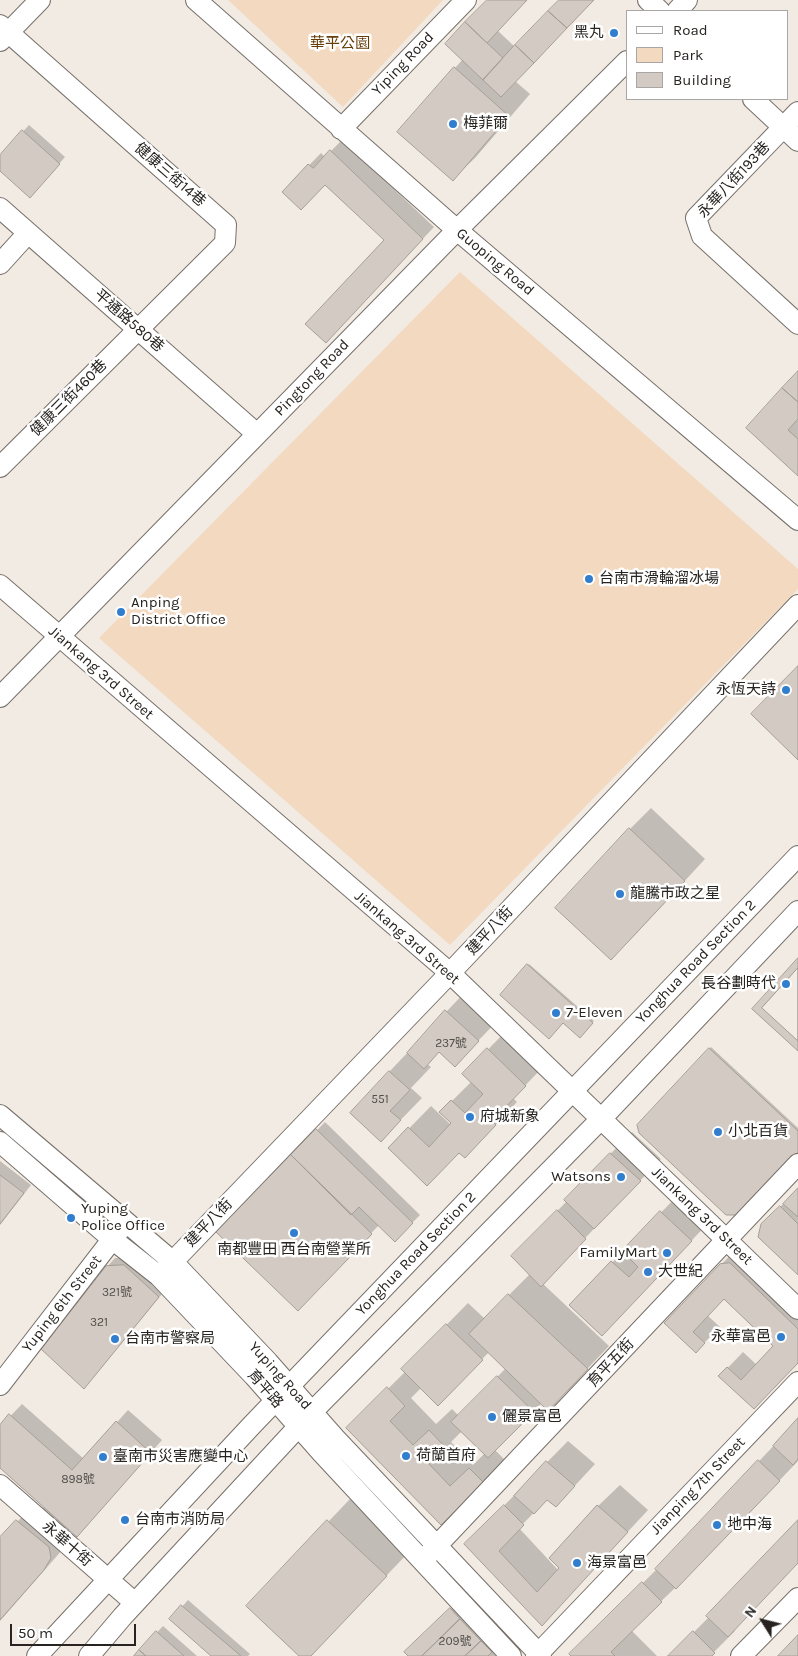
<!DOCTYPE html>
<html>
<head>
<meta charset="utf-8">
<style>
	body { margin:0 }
	#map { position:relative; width:798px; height:1656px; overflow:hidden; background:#f2ebe3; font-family:Karla,sans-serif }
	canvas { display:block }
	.legend { position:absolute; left:626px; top:10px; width:162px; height:90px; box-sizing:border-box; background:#fff; border:1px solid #a8a7a6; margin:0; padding:6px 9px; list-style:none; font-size:15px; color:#262320 }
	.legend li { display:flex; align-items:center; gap:10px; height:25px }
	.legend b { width:25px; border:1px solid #a8a7a6 }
	.north { position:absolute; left:738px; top:1596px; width:50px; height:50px; -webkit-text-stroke:4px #fff; paint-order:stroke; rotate:306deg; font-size:14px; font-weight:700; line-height:20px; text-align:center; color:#262320 }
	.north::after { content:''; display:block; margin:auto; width:18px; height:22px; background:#262320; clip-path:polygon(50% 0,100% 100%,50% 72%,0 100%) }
	.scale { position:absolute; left:10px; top:1624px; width:126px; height:22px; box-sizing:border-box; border:2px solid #262320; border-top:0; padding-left:6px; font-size:15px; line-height:18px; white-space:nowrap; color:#262320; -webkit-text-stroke:4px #fff; paint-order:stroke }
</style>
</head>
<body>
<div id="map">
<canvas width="798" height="1656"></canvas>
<ul class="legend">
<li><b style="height:6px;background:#fff"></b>Road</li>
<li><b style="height:14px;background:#f2d9c0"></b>Park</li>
<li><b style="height:14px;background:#d2cac3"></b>Building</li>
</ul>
<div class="north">N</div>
<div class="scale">50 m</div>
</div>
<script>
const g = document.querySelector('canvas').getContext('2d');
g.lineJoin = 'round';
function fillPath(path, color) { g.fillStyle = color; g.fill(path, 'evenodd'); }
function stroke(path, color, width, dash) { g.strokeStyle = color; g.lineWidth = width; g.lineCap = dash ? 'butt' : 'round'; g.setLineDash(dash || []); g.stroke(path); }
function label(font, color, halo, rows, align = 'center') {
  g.font = font + ' Karla,"Noto Sans TC",sans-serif'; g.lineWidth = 5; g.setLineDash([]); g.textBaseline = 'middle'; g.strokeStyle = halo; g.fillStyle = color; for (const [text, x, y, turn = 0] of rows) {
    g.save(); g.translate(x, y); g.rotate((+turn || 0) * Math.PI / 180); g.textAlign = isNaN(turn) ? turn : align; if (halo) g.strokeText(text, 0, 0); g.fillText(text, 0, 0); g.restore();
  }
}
fillPath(new Path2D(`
	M 228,0 L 443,0 L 343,107 Z
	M 460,272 L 798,569 L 798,589 L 450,945 L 99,638 Z`), '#f2d9c0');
fillPath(new Path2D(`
	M 488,0 L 526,0 L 497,30 L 515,47 L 561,0 L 593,0 L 515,81 L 530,94 L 475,158 L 453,179 L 455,68 L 463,59 Z
	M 29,125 L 65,157 L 36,190 L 0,169 L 0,157 Z
	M 342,140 L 434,227 L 337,330 L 386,240 L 325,183 L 283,192 L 321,153 L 325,157 Z
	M 798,373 L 798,474 L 748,428 Z
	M 651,808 L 705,859 L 633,937 L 630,829 Z
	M 529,964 L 594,1021 L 580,1036 L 563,1021 L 502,995 Z
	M 468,989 L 500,1018 L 455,1065 L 439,1051 L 427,1064 L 431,1067 L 411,1088 L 422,1098 L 381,1140 L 351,1112 Z
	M 510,1027 L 547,1063 L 513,1098 L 517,1102 L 487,1134 L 460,1151 L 390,1148 L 431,1106 L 451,1125 L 453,1123 L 441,1112 L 472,1081 L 464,1074 Z
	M 711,1047 L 798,1128 L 798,1150 L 638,1125 Z
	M 325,1122 L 420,1215 L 395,1240 L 379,1225 L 298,1309 L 218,1232 Z
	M 632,1132 L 661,1159 L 542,1283 L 609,1346 L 570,1387 L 542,1403 L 495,1450 L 505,1460 L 441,1523 L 348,1428 L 405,1372 L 403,1369 L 468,1303 L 485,1319 L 530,1274 L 513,1256 L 567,1201 L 565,1200 ZM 489,1352 L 506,1368 L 459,1416 L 452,1409 L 436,1424 L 411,1398 L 421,1388 L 438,1404 ZM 462,1431 L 485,1453 L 473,1465 L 451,1442 Z
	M 0,1161 L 31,1185 L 0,1225 Z
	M 798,1190 L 798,1273 L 762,1224 Z
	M 682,1191 L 712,1219 L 623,1313 L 571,1305 Z
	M 737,1248 L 798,1298 L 798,1362 L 770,1391 L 720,1376 L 743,1352 L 757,1365 L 775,1346 L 724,1297 L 707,1315 L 720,1327 L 696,1351 L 666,1323 Z
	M 115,1258 L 133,1258 L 166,1289 L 92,1379 L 107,1267 Z
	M 22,1404 L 84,1459 L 128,1410 L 162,1440 L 89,1523 L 67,1525 L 69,1532 L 63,1549 L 0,1621 L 0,1540 L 36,1502 L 43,1508 L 45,1506 L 0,1467 L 0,1427 Z
	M 798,1420 L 798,1461 L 698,1566 L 631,1630 L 657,1656 L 572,1656 L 571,1654 L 657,1569 Z
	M 568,1441 L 595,1464 L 556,1506 L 548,1498 L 519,1528 L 558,1570 L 598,1506 L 620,1485 L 648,1510 L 542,1624 L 466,1544 Z
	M 350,1499 L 408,1553 L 310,1656 L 301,1656 L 248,1606 Z
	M 798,1522 L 798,1563 L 733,1629 L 735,1631 L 710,1656 L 670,1656 L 709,1617 Z
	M 188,1600 L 250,1654 L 248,1656 L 213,1656 L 171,1619 Z
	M 454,1606 L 507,1656 L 410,1656 L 406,1652 Z
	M 163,1626 L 197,1656 L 135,1656 Z`), '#0003');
const building = new Path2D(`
	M 487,0 L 527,0 L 487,43 L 465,22 Z
	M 559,0 L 594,0 L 567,28 L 548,11 Z
	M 548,11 L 567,28 L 534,63 L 515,45 Z
	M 465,22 L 503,58 L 483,80 L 445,44 Z
	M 515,45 L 534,63 L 501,97 L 483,80 Z
	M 454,67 L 509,116 L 453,181 L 397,132 Z
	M 22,130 L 60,164 L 30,198 L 0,171 L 0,155 Z
	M 330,150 L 423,239 L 326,343 L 305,324 L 384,240 L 325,185 L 301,210 L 282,192 L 308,164 L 313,168 Z
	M 798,371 L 798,402 L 782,388 Z
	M 782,388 L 798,402 L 798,419 L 788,430 L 798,439 L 798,476 L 746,428 Z
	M 798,666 L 798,760 L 751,714 Z
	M 629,828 L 685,881 L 611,960 L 555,908 Z
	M 798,958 L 798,1051 L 752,1009 Z
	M 527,964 L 593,1023 L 580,1038 L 563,1023 L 549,1039 L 500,995 Z
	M 798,968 L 798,1041 L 762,1008 Z
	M 445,1010 L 479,1041 L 455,1067 L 439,1052 L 424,1069 L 407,1053 Z
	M 487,1048 L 526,1086 L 492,1121 L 496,1125 L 465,1158 L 459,1153 L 427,1186 L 388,1148 L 408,1127 L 429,1147 L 451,1123 L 439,1112 L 451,1100 L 465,1113 L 483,1094 L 462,1074 Z
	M 709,1048 L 798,1131 L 798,1152 L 740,1215 L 726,1215 L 639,1133 L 637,1125 Z
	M 389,1071 L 410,1090 L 390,1111 L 401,1120 L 381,1142 L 350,1113 Z
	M 316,1129 L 413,1223 L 395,1242 L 359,1207 L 351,1215 L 291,1155 Z
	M 610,1153 L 641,1181 L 594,1229 L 564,1200 Z
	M 291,1155 L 372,1234 L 298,1311 L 216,1232 Z
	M 0,1175 L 24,1193 L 0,1224 Z
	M 798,1188 L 798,1217 L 783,1204 Z
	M 780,1206 L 798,1224 L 798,1275 L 758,1237 L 761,1224 Z
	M 557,1210 L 586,1239 L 541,1287 L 511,1256 Z
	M 660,1211 L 692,1241 L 602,1336 L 569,1305 L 611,1261 L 629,1277 L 638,1267 L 622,1251 Z
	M 730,1263 L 798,1329 L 798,1363 L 754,1409 L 718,1376 L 727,1367 L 741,1380 L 773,1346 L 724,1299 L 693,1332 L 705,1343 L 696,1353 L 664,1323 L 720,1264 Z
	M 124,1265 L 159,1297 L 84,1389 L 41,1349 L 106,1266 Z
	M 508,1294 L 588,1369 L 548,1411 L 469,1334 Z
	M 446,1324 L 483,1360 L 438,1406 L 401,1369 Z
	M 497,1376 L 534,1412 L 488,1458 L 451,1422 Z
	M 387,1387 L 405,1406 L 390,1421 L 413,1445 L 429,1430 L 446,1448 L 429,1464 L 450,1486 L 469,1468 L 484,1483 L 441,1525 L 346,1428 Z
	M 9,1414 L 72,1470 L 116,1421 L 151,1453 L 77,1537 L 0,1468 L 0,1425 Z
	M 798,1418 L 798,1459 L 793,1465 L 773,1446 Z
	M 758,1460 L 780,1481 L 676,1589 L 655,1569 Z
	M 546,1461 L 575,1486 L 556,1507 L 547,1500 L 534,1514 L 514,1496 Z
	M 504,1505 L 524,1525 L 499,1551 L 537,1592 L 559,1568 L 549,1558 L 597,1505 L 628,1532 L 542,1626 L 464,1544 Z
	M 16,1520 L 49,1547 L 51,1558 L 44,1570 L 0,1620 L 0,1537 Z
	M 327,1520 L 387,1576 L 311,1656 L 299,1656 L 246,1606 Z
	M 798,1520 L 798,1563 L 728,1637 L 706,1616 Z
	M 642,1582 L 662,1602 L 611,1652 L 615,1656 L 571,1656 L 569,1654 Z
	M 181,1605 L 241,1656 L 211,1656 L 169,1619 Z
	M 450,1608 L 460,1619 L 422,1656 L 408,1656 L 404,1652 Z
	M 460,1619 L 481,1641 L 465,1656 L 422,1656 Z
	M 156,1631 L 184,1656 L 146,1656 L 139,1650 Z
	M 693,1631 L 715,1653 L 712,1656 L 668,1656 Z
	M 798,1635 L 798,1656 L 778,1656 Z
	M 481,1641 L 492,1652 L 488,1656 L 465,1656 Z
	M 139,1650 L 146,1656 L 134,1656 Z`);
fillPath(building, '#d2cac3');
stroke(building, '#a59e97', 1);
const minor = new Path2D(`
	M 196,0 L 457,230 L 798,520
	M 648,0 L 660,11
	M 677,11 L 687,0
	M 0,25 L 226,225 L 225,243 L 0,467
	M 0,41 L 40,0
	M 753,99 L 798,141
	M 798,112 L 696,218 L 702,236 L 798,324
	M 341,129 L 466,0
	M 0,208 L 257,434
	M 0,264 L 28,233
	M 0,585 L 450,973 L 798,1309
	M 0,697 L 457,230 L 627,61
	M 0,1115 L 172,1261 L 268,1362 L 335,1438 L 541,1656
	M 0,1142 L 112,1239 L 159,1276 L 254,1376 L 321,1452 L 511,1656
	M 159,1276 L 450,973 L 798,605
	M 0,1385 L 121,1228
	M 0,1485 L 135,1603
	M 428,1555 L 798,1164
	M 37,1656 L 252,1425 L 798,856
	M 89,1656 L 123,1616 L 312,1412 L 602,1118 L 798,911
	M 536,1656 L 798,1382
	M 741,1656 L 798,1598`);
stroke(minor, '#77706a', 22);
stroke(minor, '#fff', 20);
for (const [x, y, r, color] of [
	[614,33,5,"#317dce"],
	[453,124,5,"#317dce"],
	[589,579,5,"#317dce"],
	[121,612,5,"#317dce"],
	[786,690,5,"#317dce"],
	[620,894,5,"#317dce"],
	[786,984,5,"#317dce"],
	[556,1013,5,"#317dce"],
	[470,1117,5,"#317dce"],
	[718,1132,5,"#317dce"],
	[621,1177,5,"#317dce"],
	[71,1218,5,"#317dce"],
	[294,1233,5,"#317dce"],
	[667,1253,5,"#317dce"],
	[648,1272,5,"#317dce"],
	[781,1337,5,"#317dce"],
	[115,1339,5,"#317dce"],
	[492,1417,5,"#317dce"],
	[406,1456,5,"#317dce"],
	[103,1457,5,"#317dce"],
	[125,1520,5,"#317dce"],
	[717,1525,5,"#317dce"],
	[577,1563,5,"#317dce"]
]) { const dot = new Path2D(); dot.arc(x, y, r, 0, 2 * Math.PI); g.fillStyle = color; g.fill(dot); stroke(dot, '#fff', 2); }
label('12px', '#514d49', null, [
	["237號",451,1044],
	["551",380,1100],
	["321號",117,1293],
	["321",99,1323],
	["898號",78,1480],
	["209號",455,1642]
]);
label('15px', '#262320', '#fff', [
	["黑丸",604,33,"right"],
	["梅菲爾",463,124],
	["台南市滑輪溜冰場",599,579],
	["Anping",131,603],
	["District Office",131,620],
	["永恆天詩",776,690,"right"],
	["龍騰市政之星",630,894],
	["長谷劃時代",776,984,"right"],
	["7-Eleven",566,1013],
	["府城新象",480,1117],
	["小北百貨",728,1132],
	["Watsons",611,1177,"right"],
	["Yuping",81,1209],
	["Police Office",81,1226],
	["南都豐田 西台南營業所",294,1250,"center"],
	["FamilyMart",657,1253,"right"],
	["大世紀",658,1272],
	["永華富邑",771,1337,"right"],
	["台南市警察局",125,1339],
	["儷景富邑",502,1417],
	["荷蘭首府",416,1456],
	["臺南市災害應變中心",113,1457],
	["台南市消防局",135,1520],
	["地中海",727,1525],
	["海景富邑",587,1563]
], 'left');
label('15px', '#673e08', '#fff', [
	["華平公園",340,44]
]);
label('15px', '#262320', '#fff', [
	["Yiping Road",403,64,-46],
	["健康三街14巷",170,175,41],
	["永華八街193巷",734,180,-47],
	["Guoping Road",495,262,40],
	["平通路580巷",129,321,41],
	["Pingtong Road",312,378,-46],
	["健康三街460巷",69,398,-45],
	["Jiankang 3rd Street",101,673,41],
	["建平八街",490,931,-47],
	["Jiankang 3rd Street",407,938,41],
	["Yonghua Road Section 2",696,962,-46],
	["Jiankang 3rd Street",702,1216,44],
	["建平八街",209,1223,-46],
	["Yonghua Road Section 2",416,1254,-46],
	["Yuping 6th Street",62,1304,-52],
	["育平五街",611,1363,-47],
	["Yuping Road",280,1376,48],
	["育平路",265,1389,49],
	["Jianping 7th Street",698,1486,-46],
	["永華十街",67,1544,41]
]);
</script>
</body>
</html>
